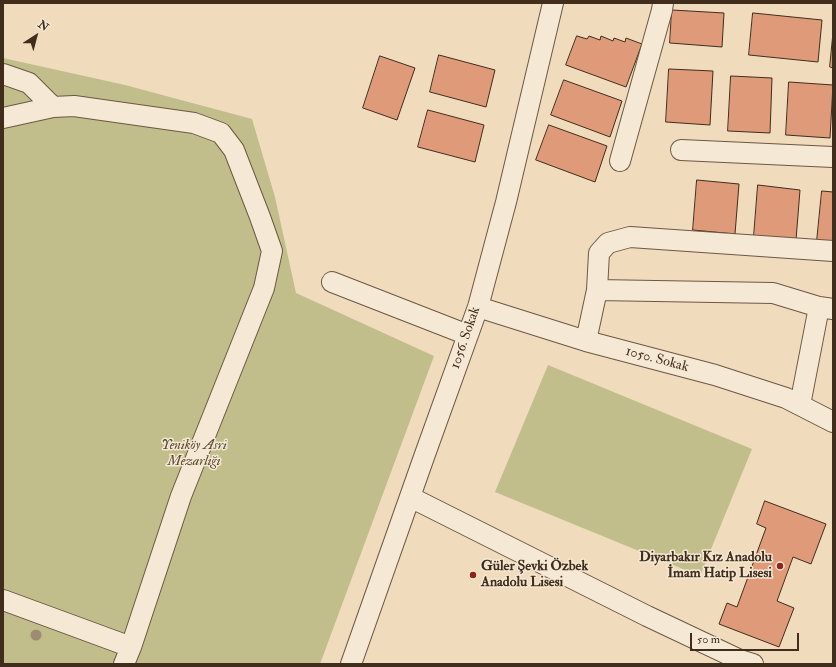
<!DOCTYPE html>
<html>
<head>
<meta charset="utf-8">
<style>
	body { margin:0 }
	#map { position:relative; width:836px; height:667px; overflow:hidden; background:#f0dbbd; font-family:"IM FELL Double Pica",serif }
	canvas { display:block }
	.frame { position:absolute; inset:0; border:4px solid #402d1c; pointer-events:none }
	.north { position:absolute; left:16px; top:16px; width:40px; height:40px; -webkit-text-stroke:3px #f5e8d4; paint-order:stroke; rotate:36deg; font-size:11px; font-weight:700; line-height:16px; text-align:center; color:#402d1c }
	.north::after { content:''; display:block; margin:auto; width:14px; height:18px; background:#402d1c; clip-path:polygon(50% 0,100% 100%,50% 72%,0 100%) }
	.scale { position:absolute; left:690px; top:633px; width:109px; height:18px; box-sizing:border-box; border:2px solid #402d1c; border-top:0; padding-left:5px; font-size:12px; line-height:14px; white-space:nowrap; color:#402d1c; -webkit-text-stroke:3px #f5e8d4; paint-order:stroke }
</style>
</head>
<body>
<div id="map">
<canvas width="836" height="667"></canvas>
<div class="frame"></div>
<div class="north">N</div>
<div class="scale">50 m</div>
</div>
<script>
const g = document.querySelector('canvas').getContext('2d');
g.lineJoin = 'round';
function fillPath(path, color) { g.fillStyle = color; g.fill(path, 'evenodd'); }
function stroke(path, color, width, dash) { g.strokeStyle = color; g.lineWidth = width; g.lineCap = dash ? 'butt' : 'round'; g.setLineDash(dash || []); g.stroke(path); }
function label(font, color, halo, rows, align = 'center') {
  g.font = font + ' "IM FELL Double Pica",serif'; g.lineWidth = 3; g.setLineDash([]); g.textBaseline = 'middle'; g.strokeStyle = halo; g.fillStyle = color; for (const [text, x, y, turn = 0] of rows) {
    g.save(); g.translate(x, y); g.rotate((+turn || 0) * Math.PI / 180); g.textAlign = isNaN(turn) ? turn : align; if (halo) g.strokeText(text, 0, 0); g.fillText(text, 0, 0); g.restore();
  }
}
fillPath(new Path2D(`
	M 3,58 L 125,85 L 252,119 L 275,197 L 296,293 L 434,356 L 320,664 L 3,664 Z
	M 548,365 L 752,449 L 700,576 L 495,492 Z`), '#c1be8c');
const building = new Path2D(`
	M 672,10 L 724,13 L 722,47 L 670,43 Z
	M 753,13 L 822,20 L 818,62 L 749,55 Z
	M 833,33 L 833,68 L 830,67 Z
	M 577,36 L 587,39 L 589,36 L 600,40 L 601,36 L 613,41 L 614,38 L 625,42 L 626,38 L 642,44 L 626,87 L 566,65 Z
	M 439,55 L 495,70 L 486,107 L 430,92 Z
	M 380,56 L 415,68 L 397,120 L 363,108 Z
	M 669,69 L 713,71 L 710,125 L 666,122 Z
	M 731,76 L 772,78 L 770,133 L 728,131 Z
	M 564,80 L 622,101 L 610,137 L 551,115 Z
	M 789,82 L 833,85 L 830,138 L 786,135 Z
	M 428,110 L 484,125 L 475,162 L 418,147 Z
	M 549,125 L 607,146 L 595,182 L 536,160 Z
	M 697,180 L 739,184 L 735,234 L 693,230 Z
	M 758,185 L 800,190 L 796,240 L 754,236 Z
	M 822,191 L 833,192 L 833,243 L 817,241 Z
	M 765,501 L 826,524 L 811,564 L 793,557 L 777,601 L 794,608 L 779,647 L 719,624 L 727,603 L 737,607 L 766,528 L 757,524 Z`);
fillPath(building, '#de9a79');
stroke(building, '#402d1c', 1);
const minor = new Path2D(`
	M 3,74 L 29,83 L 53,107
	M 3,118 L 53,107 L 74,106 L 194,123 L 221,133 L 234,150 L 260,217 L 272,251 L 264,288 L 181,496 L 131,647 L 124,664
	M 681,150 L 833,157
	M 620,161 L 662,10 L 663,3
	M 332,282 L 468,335
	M 597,290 L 773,293 L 819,307 L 833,309
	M 478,307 L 586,341 L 715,375 L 786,398 L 833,422
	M 586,341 L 597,290 L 599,253 L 608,243 L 630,237 L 833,251
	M 800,405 L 819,307
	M 410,497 L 647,616 L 740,660 L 753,664
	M 3,600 L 131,647
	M 351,664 L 424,457 L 478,307 L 506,202 L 553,3`);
stroke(minor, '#6c5844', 22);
stroke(minor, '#f5e8d4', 20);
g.fillStyle = '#9e8b71';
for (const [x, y] of [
	[36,635]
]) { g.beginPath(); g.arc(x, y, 5.5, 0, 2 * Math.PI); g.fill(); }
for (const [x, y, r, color] of [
	[780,566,4,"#8f2418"],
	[473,575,4,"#8f2418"]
]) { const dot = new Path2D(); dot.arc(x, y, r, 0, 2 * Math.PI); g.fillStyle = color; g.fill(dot); stroke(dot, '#f5e8d4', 1.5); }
label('14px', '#402d1c', '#f5e8d4', [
	["1056. Sokak",466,338,-71],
	["1050. Sokak",657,360,15]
]);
label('italic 14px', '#5a4a32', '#f5e8d4', [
	["Yeniköy Asri",194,446],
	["Mezarlığı",194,462]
]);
label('bold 14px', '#402d1c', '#f5e8d4', [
	["Diyarbakır Kız Anadolu",772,558],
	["İmam Hatip Lisesi",772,574],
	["Güler Şevki Özbek",481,567,"left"],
	["Anadolu Lisesi",481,583,"left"]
], 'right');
</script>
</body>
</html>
